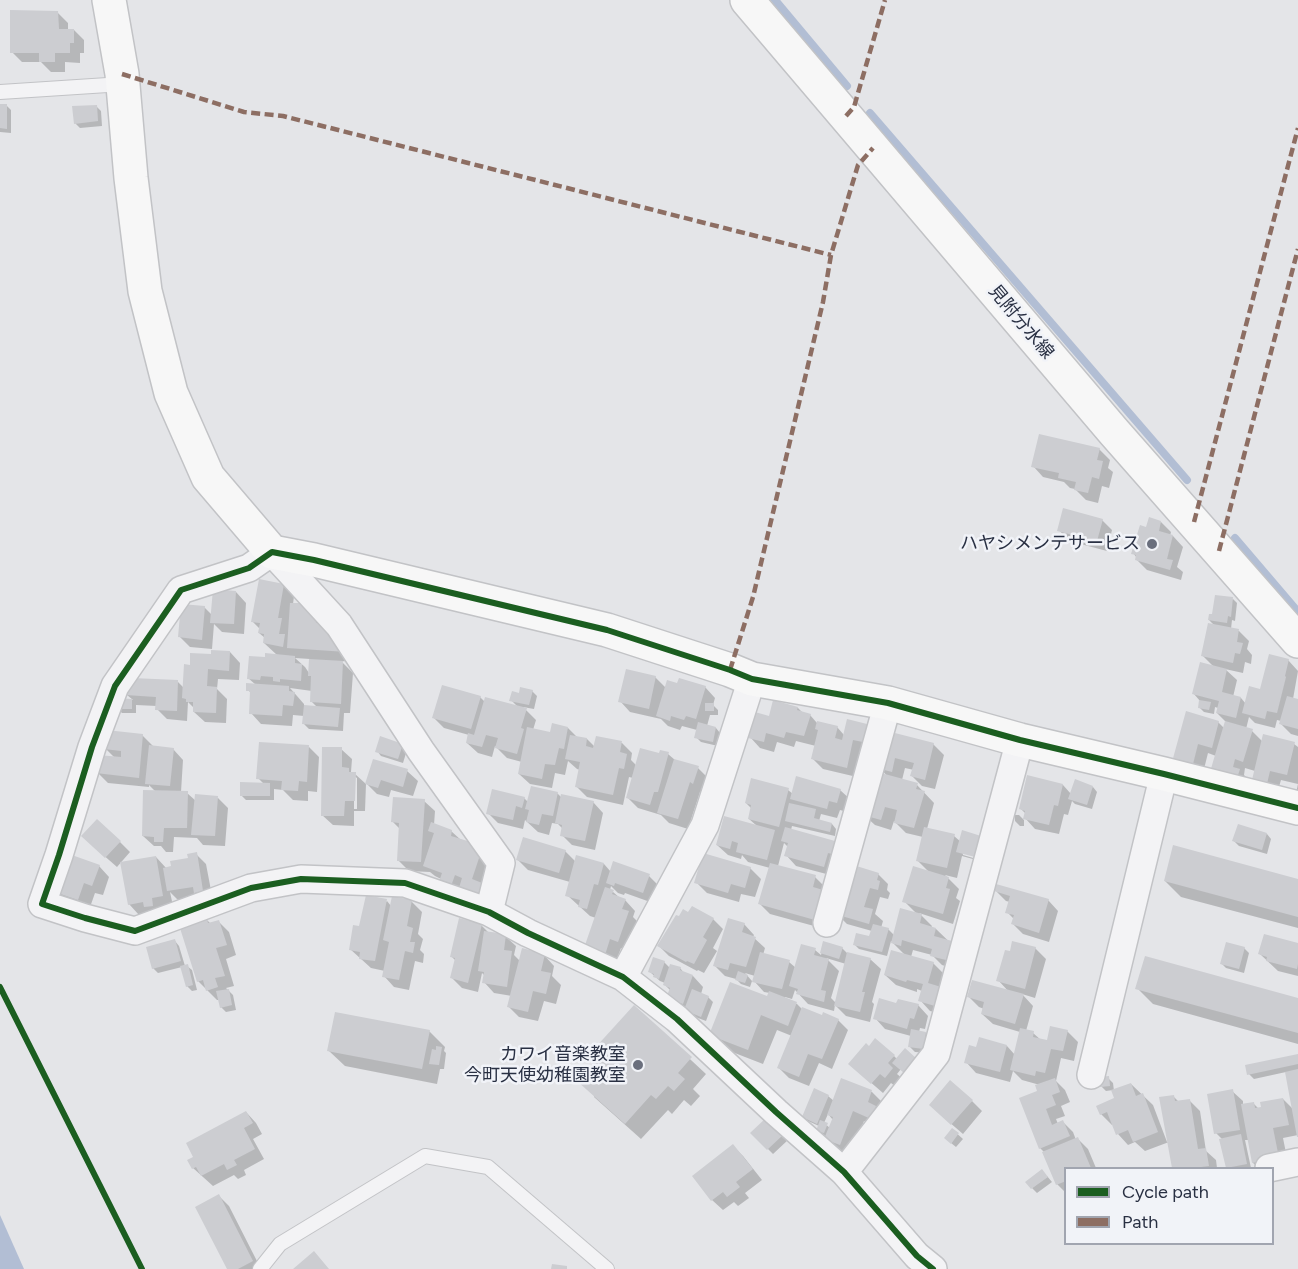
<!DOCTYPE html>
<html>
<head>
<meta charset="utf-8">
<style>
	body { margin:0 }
	#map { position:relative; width:1298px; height:1269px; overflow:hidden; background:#e4e5e8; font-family:Figtree,sans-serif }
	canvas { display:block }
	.legend { position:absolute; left:1064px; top:1167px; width:210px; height:78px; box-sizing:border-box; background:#f1f3f8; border:2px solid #a1a5b0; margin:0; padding:8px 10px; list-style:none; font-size:18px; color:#293043 }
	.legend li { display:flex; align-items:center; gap:12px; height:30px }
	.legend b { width:30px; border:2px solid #a1a5b0 }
</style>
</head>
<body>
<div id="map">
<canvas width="1298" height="1269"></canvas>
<ul class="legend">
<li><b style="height:8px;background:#1b5e20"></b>Cycle path</li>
<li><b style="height:8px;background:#8d6e63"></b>Path</li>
</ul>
</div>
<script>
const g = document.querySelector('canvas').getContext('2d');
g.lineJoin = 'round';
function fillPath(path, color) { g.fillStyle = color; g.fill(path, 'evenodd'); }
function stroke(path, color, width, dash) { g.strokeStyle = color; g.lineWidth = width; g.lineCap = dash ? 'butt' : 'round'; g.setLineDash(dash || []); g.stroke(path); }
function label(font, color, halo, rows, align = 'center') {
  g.font = font + ' Figtree,"Noto Sans JP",sans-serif'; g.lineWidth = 5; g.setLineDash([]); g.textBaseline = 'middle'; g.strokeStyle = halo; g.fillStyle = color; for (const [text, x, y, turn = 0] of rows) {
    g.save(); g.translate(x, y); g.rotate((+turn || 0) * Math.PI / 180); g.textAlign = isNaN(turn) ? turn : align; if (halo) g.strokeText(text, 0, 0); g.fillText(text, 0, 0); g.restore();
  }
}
fillPath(new Path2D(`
	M 0,1215 L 24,1269 L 0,1269 Z`), '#b2bed4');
fillPath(new Path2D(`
	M 57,12 L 68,23 L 68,30 L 74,30 L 84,40 L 84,53 L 80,53 L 80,63 L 65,62 L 65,72 L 51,72 L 41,62 L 22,62 L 12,52 Z
	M 0,105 L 6,105 L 11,110 L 11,133 L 0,132 Z
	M 96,106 L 101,111 L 102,126 L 80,128 L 75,123 Z
	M 1099,449 L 1110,460 L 1108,468 L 1113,472 L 1109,488 L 1102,486 L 1098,503 L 1086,500 L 1075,489 L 1070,488 L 1064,482 L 1043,477 L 1033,466 Z
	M 1102,520 L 1112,530 L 1107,551 L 1069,541 L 1059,530 Z
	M 1161,522 L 1171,532 L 1170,536 L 1173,536 L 1183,547 L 1177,567 L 1183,572 L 1181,580 L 1147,570 L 1137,560 L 1137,558 L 1133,553 L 1147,529 Z
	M 284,585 L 294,596 L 293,604 L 306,605 L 355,662 L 341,661 L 353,673 L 350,713 L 344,713 L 343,731 L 309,729 L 304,724 L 304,716 L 293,715 L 292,726 L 261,724 L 251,713 L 252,694 L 248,690 L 256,685 L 248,678 L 266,659 L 277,655 L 264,643 L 265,638 L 259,633 L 260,629 L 253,622 ZM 295,658 L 310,659 L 309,673 L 305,667 ZM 290,688 L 312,691 L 311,701 L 317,707 L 304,706 L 304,704 Z
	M 236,592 L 246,603 L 244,634 L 222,632 L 214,624 L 212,649 L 190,647 L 179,636 L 204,607 L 212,615 Z
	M 1233,599 L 1237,603 L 1235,621 L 1232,620 L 1231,629 L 1239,631 L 1249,641 L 1247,649 L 1252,655 L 1251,664 L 1245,662 L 1243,673 L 1225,669 L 1237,680 L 1233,697 L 1241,698 L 1246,704 L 1261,691 L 1288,660 L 1298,671 L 1293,699 L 1298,700 L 1298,736 L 1291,734 L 1281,724 L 1281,721 L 1277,720 L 1275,728 L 1255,723 L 1249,717 L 1246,729 L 1252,731 L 1263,742 L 1294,744 L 1298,747 L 1298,796 L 1296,793 L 1298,784 L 1281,780 L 1276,797 L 1255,771 L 1245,768 L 1244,775 L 1250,781 L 1240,787 L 1216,756 L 1208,753 L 1202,777 L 1173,762 L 1218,722 L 1224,728 L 1226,722 L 1217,713 L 1218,708 L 1215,707 L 1214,714 L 1204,712 L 1199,707 L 1200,701 L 1194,694 L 1214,667 L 1202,655 L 1215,626 L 1209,620 Z
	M 230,652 L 240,663 L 239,680 L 218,679 L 217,689 L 227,699 L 226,723 L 205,722 L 194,712 L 194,708 L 188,702 L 187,721 L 167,719 L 157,709 L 157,706 L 136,705 L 136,713 L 122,713 L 117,708 L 117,700 L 133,700 L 127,695 L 178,682 L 184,688 L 191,666 L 212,655 Z
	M 655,677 L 666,688 L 705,687 L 715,698 L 713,705 L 718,710 L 718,715 L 710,715 L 707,726 L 716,728 L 720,733 L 718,746 L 701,742 L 696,737 L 697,730 L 682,726 L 680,730 L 668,726 L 661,719 L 630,712 L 620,701 Z
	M 532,691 L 537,696 L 534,709 L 523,707 L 536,720 L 533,730 L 551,733 L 568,728 L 577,737 L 587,739 L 595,747 L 597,738 L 622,743 L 632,753 L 631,760 L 637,766 L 660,755 L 668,754 L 675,760 L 698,768 L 708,778 L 703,793 L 700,792 L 688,829 L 669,823 L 661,815 L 638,808 L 628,798 L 633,778 L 629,777 L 623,805 L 587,797 L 576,786 L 580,770 L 577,769 L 568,761 L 565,775 L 555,773 L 552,788 L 530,784 L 519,774 L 522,762 L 507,758 L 495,746 L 492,757 L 478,753 L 467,743 L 469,735 L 444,728 L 434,718 L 480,697 L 485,702 L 518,707 L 511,700 L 520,695 Z
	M 774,702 L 798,708 L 803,713 L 810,715 L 817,723 L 837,727 L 844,735 L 867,725 L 877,736 L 857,777 L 823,769 L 813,759 L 816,746 L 796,741 L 794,747 L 777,742 L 774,752 L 760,748 L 750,737 L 770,717 Z
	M 142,735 L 153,746 L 173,749 L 183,760 L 181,792 L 187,793 L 196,801 L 218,798 L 228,808 L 225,846 L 203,845 L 197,838 L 174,837 L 173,852 L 166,852 L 161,846 L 154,846 L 143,836 L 156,792 L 149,785 L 149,787 L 108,783 L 98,773 L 115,758 L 106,749 Z
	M 933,744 L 944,755 L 935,789 L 922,786 L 912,776 L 914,770 L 905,768 L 902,780 L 917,785 L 934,803 L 927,829 L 954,836 L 961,842 L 963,855 L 980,860 L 980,861 L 962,856 L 957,878 L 945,875 L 959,889 L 956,898 L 960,901 L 953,924 L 919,913 L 932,926 L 931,928 L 936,929 L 961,953 L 957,970 L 942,965 L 932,955 L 913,950 L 911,957 L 933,963 L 944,974 L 939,988 L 946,1015 L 930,1011 L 920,1000 L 922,991 L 917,989 L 917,992 L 896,985 L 885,975 L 905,955 L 891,941 L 887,956 L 859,949 L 854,944 L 870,938 L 872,931 L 847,924 L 837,914 L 878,874 L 888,884 L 887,890 L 890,893 L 888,899 L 880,897 L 875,914 L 883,921 L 881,928 L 888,929 L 894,935 L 917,914 L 904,901 L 930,873 L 917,860 L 923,837 L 906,833 L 894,821 L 891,830 L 875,825 L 864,815 L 888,777 L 879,767 L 881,760 Z
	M 403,745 L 407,750 L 403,763 L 381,756 L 377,751 Z
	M 309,747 L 319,757 L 317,792 L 308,791 L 308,801 L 293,800 L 283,790 L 274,789 L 274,800 L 246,800 L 241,795 L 264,784 L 258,778 Z
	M 341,749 L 352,759 L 351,772 L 355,774 L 366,784 L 365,811 L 354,811 L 354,826 L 333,825 L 322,815 ZM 354,776 L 357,778 L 357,809 L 354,809 Z
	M 407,771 L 418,781 L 413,796 L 391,790 L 389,797 L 377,794 L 367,784 Z
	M 1029,777 L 1063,785 L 1071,794 L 1093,787 L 1097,792 L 1092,809 L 1075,804 L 1072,801 L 1068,815 L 1064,814 L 1059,834 L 1035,829 L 1025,818 L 1026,814 L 1021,809 Z
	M 788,790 L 793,794 L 840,790 L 851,800 L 847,812 L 840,810 L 837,818 L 821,814 L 819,821 L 832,824 L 836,829 L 835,836 L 792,826 L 791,830 L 834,842 L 845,853 L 834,876 L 796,866 L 786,855 L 788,847 L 784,843 L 778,866 L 815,877 L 825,887 L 825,929 L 770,914 L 760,904 L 770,868 L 748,862 L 742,855 L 741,859 L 728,855 L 717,845 L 757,826 L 749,819 L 752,809 L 746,803 Z
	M 557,793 L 561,797 L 593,802 L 603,813 L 595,850 L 572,845 L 562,835 L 563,829 L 558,824 L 552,823 L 549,835 L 538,832 L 525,820 L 523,829 L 498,823 L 488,813 L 524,798 L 528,802 Z
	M 424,801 L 435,811 L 434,825 L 451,831 L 461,840 L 490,863 L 492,895 L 462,896 L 441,879 L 435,876 L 430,872 L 409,871 L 398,860 L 400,829 L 393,822 Z
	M 1015,815 L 1019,815 L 1024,820 L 1024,826 L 1020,826 L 1015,821 Z
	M 1267,834 L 1271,839 L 1267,854 L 1239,846 L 1234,841 Z
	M 120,842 L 130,852 L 117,867 L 93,846 Z
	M 565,851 L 576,862 L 604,864 L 611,872 L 649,876 L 659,886 L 653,903 L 625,893 L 624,895 L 618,893 L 611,886 L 610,890 L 613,892 L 620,898 L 625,900 L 635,911 L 633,917 L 639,923 L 629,951 L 621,948 L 615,964 L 596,958 L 596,918 L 590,916 L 567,895 L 570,882 L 528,870 L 517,859 Z
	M 196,854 L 206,864 L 213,901 L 179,901 L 170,892 L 173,906 L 151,913 L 139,915 L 129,904 L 156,857 L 167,869 L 189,860 Z
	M 99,866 L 109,877 L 103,895 L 95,893 L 89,910 L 67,902 L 57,891 Z
	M 750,868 L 761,879 L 755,897 L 741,894 L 739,902 L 707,893 L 696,882 Z
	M 1298,880 L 1298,928 L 1181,897 L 1165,881 Z
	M 996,891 L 1048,900 L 1058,911 L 1049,942 L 1023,934 L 1013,924 L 1014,919 L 1007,912 L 1010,902 L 1006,901 Z
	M 387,901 L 391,906 L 411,901 L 422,912 L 418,934 L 423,939 L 420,950 L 424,954 L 423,963 L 415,961 L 409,990 L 394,987 L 384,976 L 385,971 L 371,968 L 350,949 L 361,928 Z
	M 689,914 L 713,919 L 723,929 L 713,948 L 717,951 L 704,973 L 698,970 L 697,971 L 669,956 L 659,946 Z
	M 205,918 L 211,924 L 218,921 L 229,932 L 236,955 L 226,959 L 234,986 L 226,988 L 233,995 L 236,1010 L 226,1012 L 221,1007 L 220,1000 L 217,1000 L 198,981 Z
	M 744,924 L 754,935 L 753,937 L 765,948 L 763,955 L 789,962 L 796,968 L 815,950 L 821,955 L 824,943 L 842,948 L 847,953 L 870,959 L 881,969 L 872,1002 L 874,1004 L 870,1022 L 846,1016 L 835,1005 L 834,1011 L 808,1004 L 795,990 L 792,999 L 785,997 L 785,999 L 797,1004 L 803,1010 L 822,1017 L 838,1020 L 848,1030 L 832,1069 L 819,1063 L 809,1086 L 789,1078 L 779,1068 L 792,1036 L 777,1030 L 763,1064 L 727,1050 L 711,1035 L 768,998 L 770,993 L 764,992 L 754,981 L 755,976 L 745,973 L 752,981 L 750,987 L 741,984 L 736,979 L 725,976 L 715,966 ZM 826,958 L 846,964 L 836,1003 L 831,998 L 839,971 Z
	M 481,925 L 489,933 L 505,936 L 516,946 L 514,955 L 520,961 L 544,955 L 554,966 L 552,976 L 561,985 L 556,1004 L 544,1001 L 538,1021 L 519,1017 L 509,1007 L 512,996 L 494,993 L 484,982 L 485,976 L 482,973 L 478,992 L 462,988 L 452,978 L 456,961 L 451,956 Z
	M 175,941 L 179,946 L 185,966 L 187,966 L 192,970 L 197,990 L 192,991 L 187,986 L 182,967 L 158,973 L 153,968 Z
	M 1298,945 L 1298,976 L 1278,971 L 1260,954 Z
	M 1035,948 L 1046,959 L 1035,998 L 1022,994 L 1033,1006 L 1026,1031 L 1033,1033 L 1041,1040 L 1048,1042 L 1067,1031 L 1078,1042 L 1074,1061 L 1061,1058 L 1056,1081 L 1065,1090 L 1070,1102 L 1061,1106 L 1065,1116 L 1056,1119 L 1058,1124 L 1063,1122 L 1073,1132 L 1076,1140 L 1078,1139 L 1088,1149 L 1096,1168 L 1066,1168 L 1066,1193 L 1057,1184 L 1044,1152 L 1040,1148 L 1038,1092 L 1040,1085 L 1022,1080 L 1013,1071 L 1010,1082 L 976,1073 L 966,1062 L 977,1049 L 1007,1046 L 1015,1055 L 1020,1032 L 993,1024 L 982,1014 L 984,1009 L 979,1007 L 969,997 L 1009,992 L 998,980 Z
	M 1244,948 L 1249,953 L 1244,973 L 1226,968 L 1222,964 Z
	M 664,962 L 670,968 L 680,968 L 685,974 L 693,976 L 703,987 L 701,994 L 708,997 L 713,1002 L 706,1021 L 690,1015 L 678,1008 L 670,990 L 665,985 L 665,983 L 660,981 L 650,972 Z
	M 1137,988 L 1298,999 L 1298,1044 L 1153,1004 Z
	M 897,1005 L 918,1005 L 928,1016 L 925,1029 L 920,1028 L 919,1032 L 926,1033 L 930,1038 L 928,1053 L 915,1052 L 910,1047 L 911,1036 L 885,1029 L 875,1018 Z
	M 634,1007 L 706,1074 L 693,1089 L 700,1096 L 691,1106 L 684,1100 L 672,1114 L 668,1110 L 641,1139 L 594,1097 L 602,1055 Z
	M 429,1031 L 445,1047 L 444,1051 L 446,1053 L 444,1069 L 440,1069 L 437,1084 L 345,1066 L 329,1051 Z
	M 894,1056 L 897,1059 L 901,1069 L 897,1074 L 903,1079 L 896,1087 L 891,1083 L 883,1093 L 861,1074 Z
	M 1298,1056 L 1298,1135 L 1283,1138 L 1289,1168 L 1259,1168 L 1253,1163 L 1249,1140 L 1245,1140 L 1251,1168 L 1227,1168 L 1222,1139 L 1216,1133 L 1232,1091 L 1243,1101 L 1243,1105 L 1253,1103 L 1259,1109 L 1283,1099 L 1293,1109 L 1286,1072 L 1254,1079 L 1249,1074 Z
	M 1108,1078 L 1113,1083 L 1114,1091 L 1131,1084 L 1153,1105 L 1167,1142 L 1168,1142 L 1173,1096 L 1179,1102 L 1189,1100 L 1200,1111 L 1206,1151 L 1216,1160 L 1217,1168 L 1173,1168 L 1169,1142 L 1145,1151 L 1135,1142 L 1128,1145 L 1118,1134 L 1114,1124 L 1112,1125 L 1101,1114 L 1098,1106 L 1116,1099 L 1113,1090 L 1106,1091 L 1101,1086 Z
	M 842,1080 L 872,1092 L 882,1102 L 882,1128 L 864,1121 L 851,1155 L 836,1149 L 826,1139 L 827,1137 L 823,1135 L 818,1130 L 819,1126 L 808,1121 L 804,1117 L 815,1090 L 828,1096 L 834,1101 ZM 828,1114 L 833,1120 L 830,1128 L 824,1123 Z
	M 972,1101 L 982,1111 L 963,1134 L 941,1115 Z
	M 246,1112 L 256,1123 L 262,1134 L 253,1139 L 264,1159 L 244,1170 L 246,1175 L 238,1179 L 234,1175 L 213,1186 L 193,1168 L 189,1160 L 195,1157 Z
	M 767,1119 L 788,1140 L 773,1154 L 752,1133 Z
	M 953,1130 L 963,1139 L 956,1147 L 951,1143 Z
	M 733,1146 L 743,1156 L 762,1180 L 745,1193 L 749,1198 L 738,1206 L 734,1202 L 723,1210 L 712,1200 L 694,1176 Z
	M 1047,1176 L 1052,1182 L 1037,1193 L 1032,1188 Z
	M 219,1196 L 229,1206 L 261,1269 L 229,1269 Z`), '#0003');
stroke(new Path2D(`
	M 775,0 L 847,86
	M 870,113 L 1187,480
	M 1235,538 L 1298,612`), '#b2bed4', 8);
fillPath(new Path2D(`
	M 10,10 L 58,11 L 59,29 L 74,29 L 74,43 L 70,43 L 70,53 L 55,53 L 55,62 L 39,62 L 39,53 L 10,53 Z
	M 0,104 L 7,104 L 7,129 L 0,128 Z
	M 97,105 L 98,121 L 74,124 L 72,106 Z
	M 1039,434 L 1100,448 L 1097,460 L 1103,461 L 1099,479 L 1092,477 L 1088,493 L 1074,490 L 1076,482 L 1058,478 L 1059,473 L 1031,467 Z
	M 1063,508 L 1103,519 L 1097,541 L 1057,531 Z
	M 1149,517 L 1161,521 L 1159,531 L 1173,535 L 1167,559 L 1173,560 L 1170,570 L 1135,560 L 1136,555 L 1131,554 L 1140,525 L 1146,527 Z
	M 259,579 L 284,584 L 278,618 L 282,618 L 279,634 L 285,634 L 283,647 L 263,643 L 264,634 L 258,633 L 260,623 L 251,622 Z
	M 213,589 L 236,591 L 234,624 L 210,623 Z
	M 1215,595 L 1233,597 L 1231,617 L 1228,616 L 1227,623 L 1208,620 L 1209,614 L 1212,614 Z
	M 290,603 L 307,603 L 316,612 L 316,623 L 325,623 L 325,632 L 332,632 L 347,652 L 287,648 Z
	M 181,604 L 205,606 L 202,640 L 178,637 Z
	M 1208,623 L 1239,629 L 1237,642 L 1243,643 L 1240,654 L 1235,653 L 1233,663 L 1201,656 Z
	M 211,650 L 230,651 L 229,671 L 208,669 L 207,686 L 217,687 L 216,713 L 193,712 L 193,702 L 186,702 L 186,699 L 182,698 L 184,664 L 190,665 L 190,653 L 211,654 Z
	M 265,653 L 295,656 L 295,663 L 302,664 L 301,681 L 280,679 L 280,682 L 273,681 L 273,677 L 261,676 L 260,680 L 247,679 L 249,656 L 265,657 Z
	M 1269,654 L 1289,659 L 1285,676 L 1286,677 L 1277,713 L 1267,711 L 1265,719 L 1242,713 L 1249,686 L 1260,689 Z
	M 309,659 L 343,661 L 341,704 L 310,702 L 311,676 L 308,676 Z
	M 1200,662 L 1227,669 L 1222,692 L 1241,697 L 1236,718 L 1216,713 L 1219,701 L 1192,694 Z
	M 626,669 L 656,676 L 649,709 L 618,702 Z
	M 132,678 L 178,680 L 177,711 L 155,710 L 156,697 L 126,695 Z
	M 679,678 L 706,686 L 696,719 L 686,716 L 684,720 L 671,716 L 670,721 L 656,716 L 667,680 L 677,683 Z
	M 246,683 L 289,686 L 289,691 L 295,692 L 293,706 L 283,705 L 282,716 L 249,714 L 250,691 L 246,691 Z
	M 442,685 L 481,696 L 471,729 L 432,718 Z
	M 520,687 L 533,690 L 529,705 L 509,701 L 512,691 L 519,693 Z
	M 1287,696 L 1298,699 L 1298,729 L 1279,724 Z
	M 485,697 L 527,708 L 521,728 L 524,729 L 517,754 L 495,748 L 498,738 L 486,735 L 482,747 L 466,743 L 468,733 L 474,735 Z
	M 116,698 L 132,699 L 132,709 L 115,709 Z
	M 773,700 L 798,707 L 797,710 L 811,714 L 804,736 L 786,732 L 784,738 L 766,733 L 764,742 L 748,738 L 755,712 L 769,716 Z
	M 1199,700 L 1211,702 L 1209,710 L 1198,708 Z
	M 705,703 L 714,703 L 714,711 L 705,711 Z
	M 304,705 L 340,708 L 338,727 L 302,724 Z
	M 1186,711 L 1219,721 L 1212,748 L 1198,744 L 1192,768 L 1172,762 Z
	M 847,719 L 867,724 L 863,742 L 853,740 L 847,768 L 811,759 L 818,730 L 815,729 L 817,721 L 838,726 L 835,738 L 842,740 Z
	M 1225,721 L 1253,729 L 1243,762 L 1235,759 L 1233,767 L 1240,769 L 1238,775 L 1231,773 L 1229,777 L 1210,772 Z
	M 698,722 L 716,727 L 713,742 L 694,738 Z
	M 552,723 L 568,727 L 564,749 L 559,748 L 555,765 L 545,764 L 542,779 L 518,774 L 527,727 L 550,732 Z
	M 106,730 L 143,734 L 139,778 L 96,773 L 98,755 L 121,757 L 121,751 L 104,749 Z
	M 891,732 L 934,743 L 925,780 L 910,776 L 914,763 L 895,758 L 892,772 L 877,768 Z
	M 1263,734 L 1295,742 L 1287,775 L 1270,771 L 1266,788 L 1251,784 Z
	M 570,735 L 587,738 L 586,746 L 593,748 L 596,736 L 622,741 L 620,752 L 627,754 L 624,769 L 619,768 L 613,795 L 575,787 L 580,762 L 565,759 Z
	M 380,736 L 403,744 L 398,759 L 375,752 Z
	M 259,742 L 309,745 L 307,782 L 299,781 L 298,791 L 281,790 L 282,781 L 256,779 Z
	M 149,745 L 174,748 L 170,786 L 145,784 Z
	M 322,747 L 342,747 L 342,767 L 349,768 L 349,772 L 356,772 L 355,801 L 345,801 L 344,816 L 321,816 Z
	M 640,748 L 659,753 L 660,750 L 669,752 L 658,792 L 654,792 L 650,805 L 626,798 Z
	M 373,759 L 408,769 L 403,787 L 381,780 L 378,788 L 365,784 Z
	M 674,759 L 699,766 L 693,784 L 690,782 L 678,819 L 657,813 Z
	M 881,773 L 918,783 L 916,789 L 925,791 L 914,828 L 894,823 L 897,810 L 885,807 L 881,820 L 863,815 Z
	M 1027,775 L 1063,784 L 1058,806 L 1054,805 L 1049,825 L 1023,819 L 1025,811 L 1019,809 Z
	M 796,776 L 841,789 L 837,803 L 829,801 L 827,809 L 790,799 Z
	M 751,778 L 789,788 L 779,827 L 748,819 L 751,805 L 745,803 Z
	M 1075,779 L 1093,786 L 1087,805 L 1068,799 Z
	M 240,782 L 270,783 L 270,796 L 240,796 Z
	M 531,786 L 558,792 L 553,816 L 542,814 L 539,825 L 526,822 L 529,810 L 525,809 Z
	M 492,789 L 525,797 L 522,808 L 516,806 L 513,820 L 486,814 Z
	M 143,790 L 188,791 L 187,828 L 164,828 L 163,842 L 154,842 L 154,837 L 142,836 Z
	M 195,794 L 218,796 L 215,836 L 191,835 Z
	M 561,794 L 594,801 L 585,841 L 560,836 L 562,825 L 555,823 Z
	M 393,797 L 425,799 L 421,862 L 397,861 L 399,823 L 391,822 Z
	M 789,803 L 816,809 L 814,818 L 832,823 L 830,832 L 785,821 Z
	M 724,816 L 775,830 L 767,860 L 736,852 L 738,843 L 732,841 L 730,849 L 716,845 Z
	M 97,819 L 121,841 L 105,858 L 81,836 Z
	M 431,822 L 452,830 L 451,836 L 471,842 L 481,852 L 472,879 L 482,883 L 478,895 L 459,888 L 462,878 L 455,875 L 451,886 L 439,882 L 442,873 L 423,866 L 434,833 L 428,831 Z
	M 1238,824 L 1267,833 L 1262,850 L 1232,841 Z
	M 785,827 L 835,841 L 832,854 L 828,853 L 824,867 L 784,856 L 788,843 L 781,841 Z
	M 924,827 L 955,834 L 947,868 L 916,861 Z
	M 962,830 L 981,836 L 975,857 L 956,852 Z
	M 523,837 L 566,850 L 559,873 L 516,860 Z
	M 1173,845 L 1298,879 L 1298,917 L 1164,881 Z
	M 197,852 L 203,891 L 194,893 L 193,887 L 167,891 L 163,868 L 171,866 L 170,861 L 188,858 L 187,854 Z
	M 703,853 L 751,867 L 745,888 L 731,884 L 728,893 L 694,883 Z
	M 69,854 L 100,865 L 92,886 L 84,883 L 78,900 L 55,892 Z
	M 576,855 L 604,863 L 598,885 L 594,884 L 587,909 L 578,907 L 580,900 L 565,896 Z
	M 156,856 L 163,896 L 152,898 L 153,906 L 144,907 L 143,902 L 128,905 L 120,862 Z
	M 613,861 L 650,874 L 643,893 L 615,883 L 614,886 L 606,883 Z
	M 770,863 L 816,875 L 813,887 L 823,890 L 815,920 L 758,904 Z
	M 850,864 L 879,873 L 877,880 L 880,881 L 878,890 L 870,888 L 864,907 L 873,909 L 869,924 L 835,914 Z
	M 913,866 L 949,877 L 946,888 L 950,889 L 943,914 L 902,902 Z
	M 996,884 L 1049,899 L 1039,933 L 1011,924 L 1014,915 L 1005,913 L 1010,896 L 994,891 Z
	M 605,887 L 614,890 L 612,894 L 626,899 L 622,909 L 629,911 L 618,942 L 610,939 L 605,955 L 584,948 Z
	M 366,895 L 387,899 L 375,961 L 359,959 L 360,952 L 349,950 L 353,925 L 359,926 Z
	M 392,896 L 412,900 L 407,926 L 413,928 L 410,942 L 415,942 L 413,953 L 405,951 L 399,980 L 382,977 L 389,942 L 383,940 Z
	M 692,906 L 714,918 L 703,937 L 707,940 L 694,964 L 687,961 L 686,962 L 657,946 L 676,915 L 679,916 L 683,909 L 688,912 Z
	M 900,908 L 922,914 L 920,923 L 936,928 L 934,936 L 952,941 L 946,960 L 930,956 L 932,949 L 902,940 L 901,946 L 891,943 Z
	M 206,916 L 208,923 L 219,920 L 227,945 L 216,948 L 225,976 L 215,978 L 218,987 L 206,991 L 203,980 L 197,982 L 179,925 Z
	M 459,918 L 482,924 L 468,983 L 450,978 L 455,958 L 450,957 Z
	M 728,918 L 745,923 L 742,932 L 756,937 L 746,967 L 730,963 L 728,970 L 713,966 Z
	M 873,924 L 889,928 L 882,952 L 853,945 L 856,933 L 869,936 Z
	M 484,931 L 506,934 L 504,950 L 512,951 L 507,987 L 482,983 L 484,972 L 478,971 Z
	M 1264,934 L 1298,943 L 1298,964 L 1297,969 L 1266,961 L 1267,957 L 1258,954 Z
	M 175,939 L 181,961 L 152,969 L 146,947 Z
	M 823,941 L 843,947 L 839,959 L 820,953 Z
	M 1012,941 L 1036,947 L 1025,989 L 996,981 L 1005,950 L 1010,951 Z
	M 1226,942 L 1245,947 L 1239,969 L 1220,964 Z
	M 801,944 L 816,948 L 814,955 L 829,959 L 821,990 L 826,991 L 824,1002 L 796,994 L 798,989 L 789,986 Z
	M 522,948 L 545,954 L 541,971 L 551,973 L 546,994 L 533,991 L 528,1012 L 507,1007 Z
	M 891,950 L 934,962 L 928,983 L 941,987 L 935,1006 L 918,1001 L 923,984 L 907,980 L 906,982 L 884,975 Z
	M 760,952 L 790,960 L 782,989 L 752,982 Z
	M 847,952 L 871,958 L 862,992 L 865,992 L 860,1012 L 834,1006 Z
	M 1145,956 L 1298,998 L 1298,1033 L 1135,989 Z
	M 653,957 L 665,961 L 659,979 L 653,977 L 654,974 L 648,972 Z
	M 188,964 L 193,985 L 186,987 L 180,966 Z
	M 670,964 L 681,967 L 680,970 L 693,975 L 683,1004 L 666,998 L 670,988 L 663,985 Z
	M 738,971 L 748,975 L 745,983 L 735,980 Z
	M 972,980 L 1024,994 L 1015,1024 L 981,1014 L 984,1002 L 967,997 Z
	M 730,982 L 767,996 L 769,991 L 797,1002 L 788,1026 L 761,1015 L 748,1050 L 709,1035 Z
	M 229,989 L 232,1005 L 220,1008 L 216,991 Z
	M 692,989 L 709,996 L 701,1017 L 684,1010 Z
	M 879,998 L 896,1003 L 898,999 L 919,1004 L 914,1019 L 910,1018 L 907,1029 L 873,1019 Z
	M 634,1005 L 692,1057 L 678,1073 L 685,1079 L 674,1091 L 668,1086 L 656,1099 L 651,1095 L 625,1124 L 577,1081 L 601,1054 L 594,1049 Z
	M 802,1007 L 822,1015 L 823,1012 L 839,1019 L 822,1059 L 808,1054 L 799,1077 L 777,1068 Z
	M 335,1012 L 430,1030 L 422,1069 L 327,1051 Z
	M 1050,1026 L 1068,1030 L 1063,1051 L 1051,1049 L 1045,1073 L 1036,1071 L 1035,1076 L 1010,1070 L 1020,1028 L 1034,1031 L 1033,1037 L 1047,1040 Z
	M 911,1029 L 926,1032 L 924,1049 L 908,1047 Z
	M 979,1037 L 1007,1045 L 1000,1072 L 964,1063 L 969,1045 L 976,1047 Z
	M 875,1038 L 895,1055 L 888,1063 L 893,1068 L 885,1078 L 880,1074 L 871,1084 L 848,1064 L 866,1043 L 869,1046 Z
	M 436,1046 L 442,1047 L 439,1065 L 429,1064 L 432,1049 L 436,1050 Z
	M 905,1048 L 917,1059 L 904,1073 L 892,1063 Z
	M 1298,1054 L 1298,1064 L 1247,1075 L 1245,1065 Z
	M 1298,1069 L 1298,1137 L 1297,1137 L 1285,1072 Z
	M 1109,1076 L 1110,1086 L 1100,1087 L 1099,1077 Z
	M 841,1078 L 872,1090 L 868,1102 L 876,1106 L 871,1119 L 853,1111 L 840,1145 L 824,1139 L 833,1117 L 827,1115 Z
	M 1055,1078 L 1060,1092 L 1052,1095 L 1056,1105 L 1046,1109 L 1052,1125 L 1063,1120 L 1070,1136 L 1039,1149 L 1019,1098 L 1037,1091 L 1035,1085 Z
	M 950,1080 L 973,1100 L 951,1125 L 929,1105 Z
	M 1131,1083 L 1136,1096 L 1143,1093 L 1158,1132 L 1133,1142 L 1128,1130 L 1116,1135 L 1107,1112 L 1100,1115 L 1096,1106 L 1114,1098 L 1111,1090 Z
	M 814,1088 L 829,1095 L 817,1124 L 802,1117 Z
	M 1233,1089 L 1240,1130 L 1214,1134 L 1207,1094 Z
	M 1174,1095 L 1175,1101 L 1190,1099 L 1198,1149 L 1206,1148 L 1209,1166 L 1193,1168 L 1172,1168 L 1159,1097 Z
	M 1283,1098 L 1289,1125 L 1273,1128 L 1279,1158 L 1252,1163 L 1241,1104 L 1254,1102 L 1255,1108 L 1261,1107 L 1260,1102 Z
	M 246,1111 L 253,1123 L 244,1128 L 255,1149 L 234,1160 L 237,1165 L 227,1170 L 224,1164 L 201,1176 L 196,1167 L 192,1169 L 187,1160 L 193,1157 L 186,1143 Z
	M 767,1117 L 784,1134 L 767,1150 L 750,1133 Z
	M 820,1120 L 828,1123 L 824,1133 L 816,1131 Z
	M 952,1128 L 959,1133 L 951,1144 L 944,1138 Z
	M 1241,1134 L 1247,1164 L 1226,1168 L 1219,1139 Z
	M 1078,1137 L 1091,1168 L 1066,1168 L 1066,1181 L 1056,1185 L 1042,1152 Z
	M 733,1144 L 753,1169 L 736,1182 L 740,1187 L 727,1197 L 723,1192 L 711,1201 L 692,1176 Z
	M 1042,1169 L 1048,1177 L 1031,1189 L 1025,1182 Z
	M 219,1194 L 253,1261 L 238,1269 L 227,1269 L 195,1207 Z
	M 314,1251 L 329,1269 L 293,1269 Z
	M 552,1264 L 567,1266 L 567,1269 L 551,1269 Z`), '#cccdd1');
const lane = new Path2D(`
	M 0,92 L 123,84
	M 260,1269 L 280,1244 L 425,1156 L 488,1167 L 607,1269`);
const street = new Path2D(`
	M 489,912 L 501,863 L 421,751 L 339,625 L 272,552 L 249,568 L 181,590 L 115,686 L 92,747 L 59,855 L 42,904 L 85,918 L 135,931 L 251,888 L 301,879 L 405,883 L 489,912 L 528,933 L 623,977 L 677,1019 L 776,1112 L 844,1172 L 917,1256 L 933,1269
	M 827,923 L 888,703
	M 623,977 L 705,825 L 752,679
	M 1091,1075 L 1164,774
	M 1269,1168 L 1298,1162
	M 844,1172 L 936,1054 L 1020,740`);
const secondary = new Path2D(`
	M 109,0 L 122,74 L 131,178 L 145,291 L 171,393 L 208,477 L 272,552 L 314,560 L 607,630 L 730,670 L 752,679 L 888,703 L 1020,740 L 1164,774 L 1298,808
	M 747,0 L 1114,432 L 1298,641`);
stroke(lane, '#c2c3c6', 16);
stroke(street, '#c2c3c6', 30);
stroke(secondary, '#c2c3c6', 36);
stroke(lane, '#f3f3f5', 14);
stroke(street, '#f3f3f5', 27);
stroke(secondary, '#f7f7f7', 33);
stroke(new Path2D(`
	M 122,74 L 244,112 L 283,116 L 831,255
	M 846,116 L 854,107 L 885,0
	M 1194,522 L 1298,128
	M 1219,551 L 1298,249
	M 730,670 L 753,597 L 823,302 L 831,255 L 858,165 L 873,148`), '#8d6e63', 4.5, [9, 4.5]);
stroke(new Path2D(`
	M 0,987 L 142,1269
	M 933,1269 L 917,1256 L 844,1172 L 776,1112 L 677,1019 L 623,977 L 528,933 L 489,912 L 405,883 L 301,879 L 251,888 L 135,931 L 85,918 L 42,904 L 59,855 L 92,747 L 115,686 L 181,590 L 249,568 L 272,552 L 314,560 L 607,630 L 730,670 L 752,679 L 888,703 L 1020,740 L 1164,774 L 1298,808`), '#1b5e20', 6);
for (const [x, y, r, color] of [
	[1152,544,6,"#6a6f7d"],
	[638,1065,6,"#6a6f7d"]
]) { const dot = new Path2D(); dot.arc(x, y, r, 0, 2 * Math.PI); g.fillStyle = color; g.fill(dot); stroke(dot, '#f1f3f8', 2); }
label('18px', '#293043', '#f1f3f8', [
	["見附分水線",1021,322,50]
]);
label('18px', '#293043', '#f1f3f8', [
	["ハヤシメンテサービス",1140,544],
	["カワイ音楽教室",626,1055],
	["今町天使幼稚園教室",626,1076]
], 'right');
</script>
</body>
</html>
